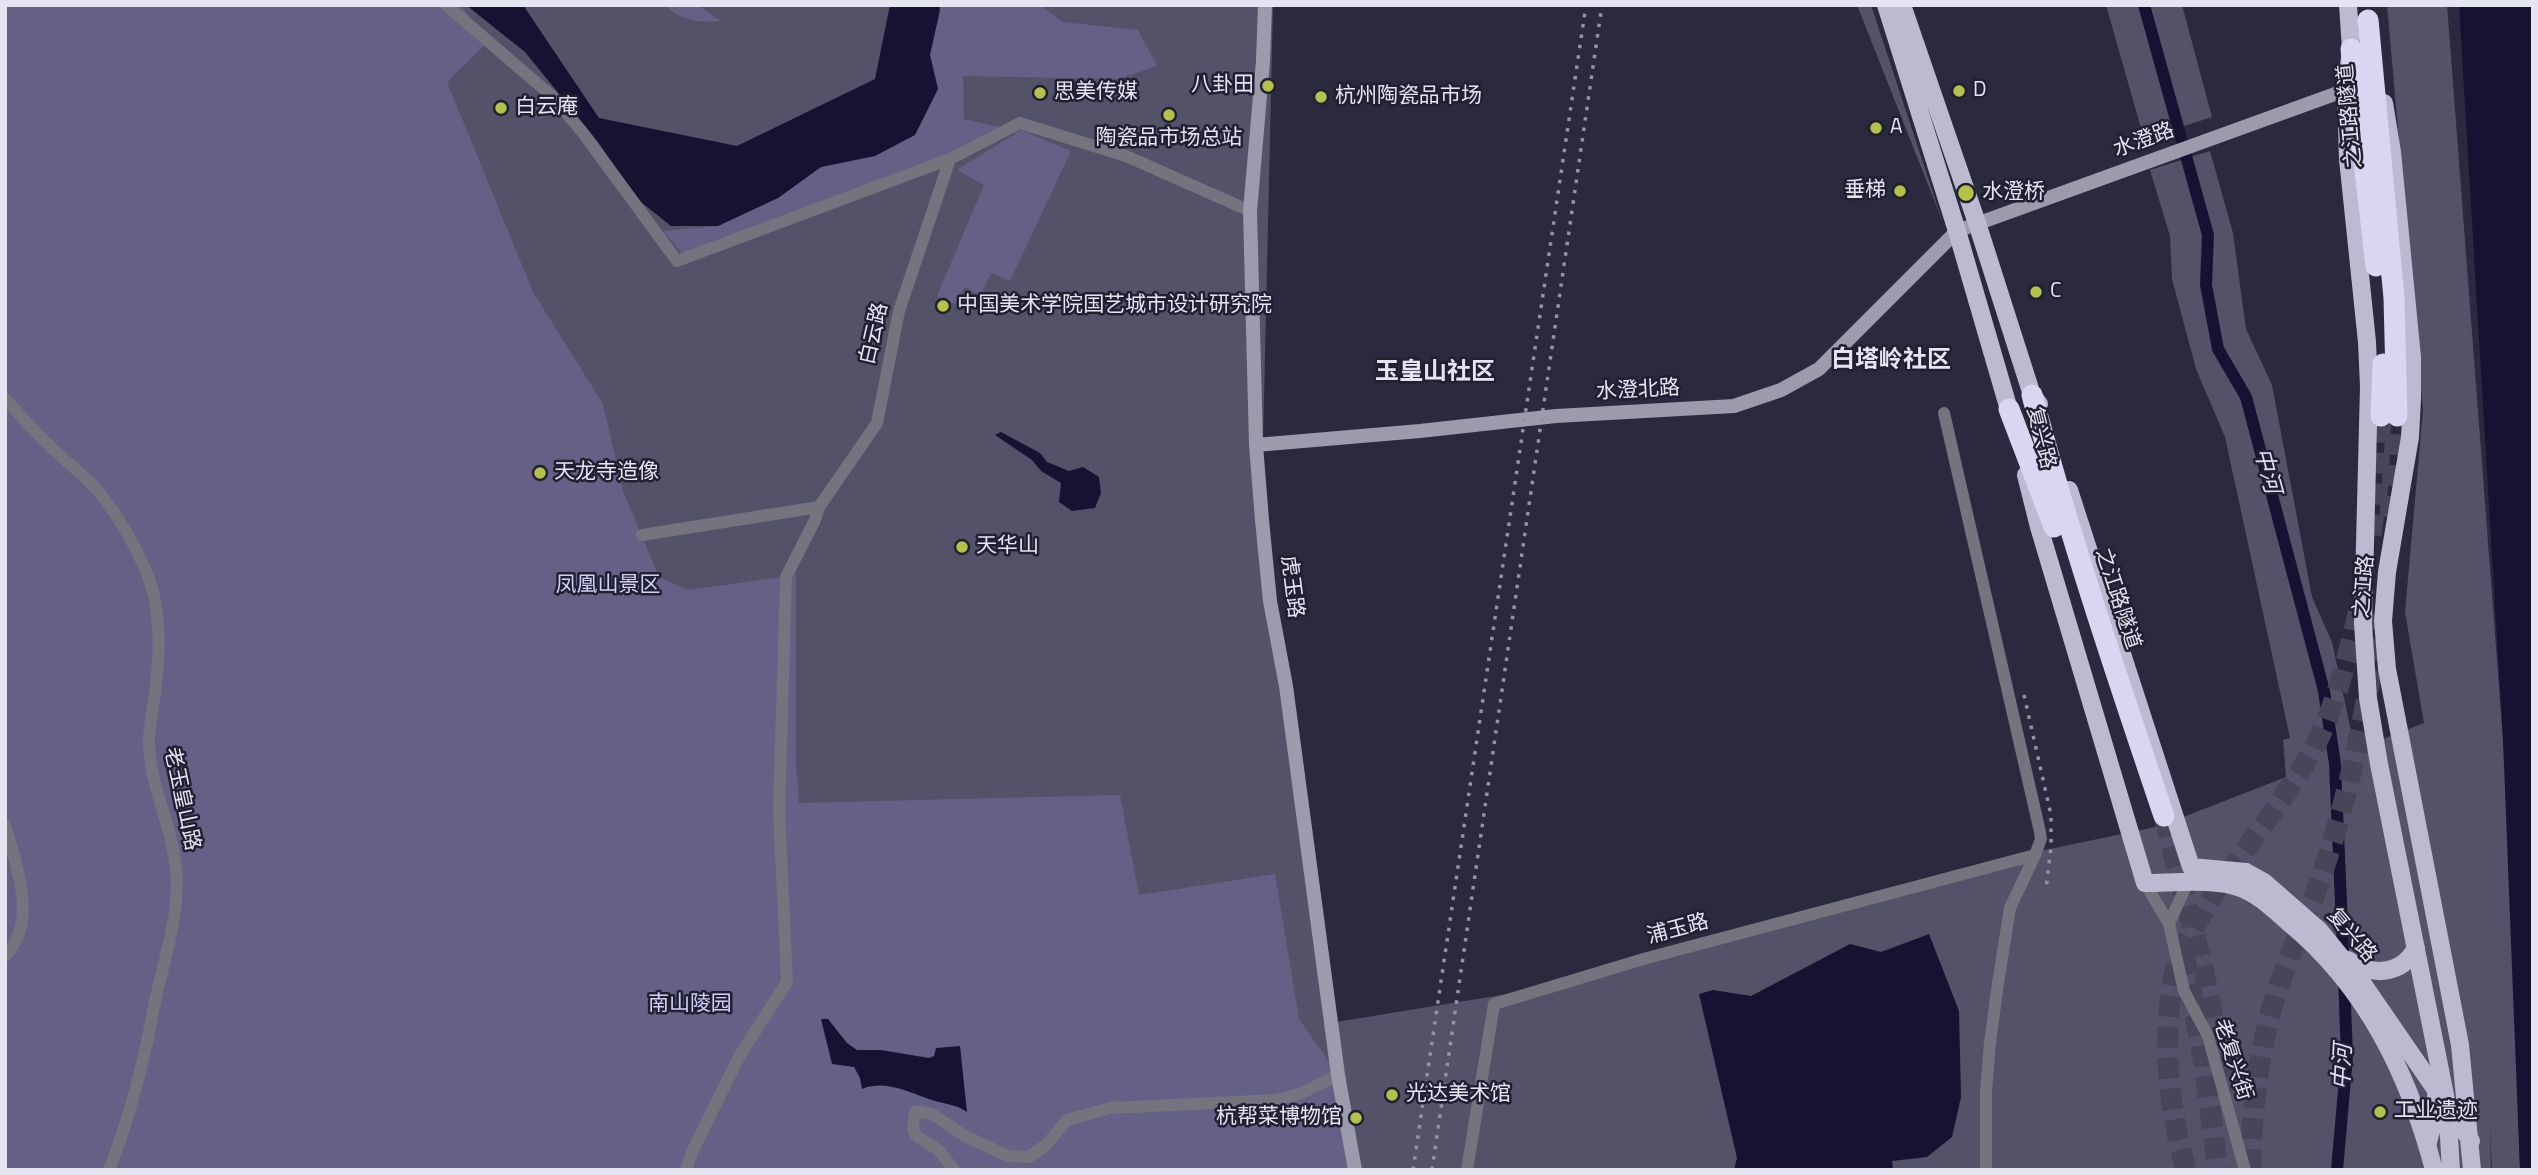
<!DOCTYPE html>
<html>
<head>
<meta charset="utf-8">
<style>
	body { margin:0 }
	#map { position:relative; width:2538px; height:1175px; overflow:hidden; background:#2b293d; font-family:"Titillium Web",sans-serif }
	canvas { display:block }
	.frame { position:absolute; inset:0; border:7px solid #e5e4f1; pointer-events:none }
</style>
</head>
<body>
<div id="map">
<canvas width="2538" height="1175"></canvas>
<div class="frame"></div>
</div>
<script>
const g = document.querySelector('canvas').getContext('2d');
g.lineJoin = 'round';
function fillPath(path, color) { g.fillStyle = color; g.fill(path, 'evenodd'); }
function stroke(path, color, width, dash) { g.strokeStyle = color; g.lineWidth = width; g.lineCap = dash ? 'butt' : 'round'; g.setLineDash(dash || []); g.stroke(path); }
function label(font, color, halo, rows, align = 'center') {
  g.font = font + ' "Titillium Web","Noto Sans SC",sans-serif'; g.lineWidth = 5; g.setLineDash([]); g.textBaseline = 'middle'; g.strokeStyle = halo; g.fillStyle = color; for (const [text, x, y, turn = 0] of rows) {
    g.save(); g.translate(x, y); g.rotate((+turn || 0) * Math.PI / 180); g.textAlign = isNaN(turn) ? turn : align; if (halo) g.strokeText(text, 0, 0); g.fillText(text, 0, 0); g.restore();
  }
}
fillPath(new Path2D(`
	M 5,5 L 1273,5 L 1262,486 L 1324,1024 L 1532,990 L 2026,854 L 2160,826 L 2286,777 L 2283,740 L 2290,738 L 2225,437 L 2196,369 L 2172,279 L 2170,236 L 2150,170 L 2210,151 L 2233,233 L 2246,329 L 2272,385 L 2312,597 L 2332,642 L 2355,750 L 2424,723 L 2405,612 L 2423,410 L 2387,5 L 2447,5 L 2509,817 L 2520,1170 L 2492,1170 L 2490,1125 L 2491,1170 L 5,1170 Z
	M 1857,5 L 1871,5 L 1942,220 Z
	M 2106,5 L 2182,5 L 2212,117 L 2144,139 Z`), '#545269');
fillPath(new Path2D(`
	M 5,5 L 461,5 L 488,42 L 447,82 L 533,292 L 603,404 L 623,491 L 659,577 L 688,590 L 796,575 L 796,761 L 799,803 L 1120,795 L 1139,895 L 1275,874 L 1299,1019 L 1338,1075 L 1355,1170 L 5,1170 Z
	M 665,5 L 698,5 L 721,21 C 700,23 680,21 665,5 Z
	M 938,5 L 1040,5 L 1063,22 L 1138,30 L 1157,66 L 1119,79 L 963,76 L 964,119 L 1007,129 L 950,159 L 686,258 L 663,231 L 718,226 L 778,198 L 821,167 L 874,156 L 938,89 L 930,55 L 939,14 Z
	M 1021,130 L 1071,151 L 1010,281 L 991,273 L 980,296 L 965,287 L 955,304 L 937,296 L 984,185 L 957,170 Z`), '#646086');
fillPath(new Path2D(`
	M 466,5 L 523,5 L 599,118 L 737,146 L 875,79 L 890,5 L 939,5 L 940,10 L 930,55 L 938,89 L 915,135 L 875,156 L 821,167 L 778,198 L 718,226 L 671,226 L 637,199 L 598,142 L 525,52 Z
	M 2459,5 L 2533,5 L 2533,1170 L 2520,1170 L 2503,740 Z
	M 1001,432 L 1040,453 L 1047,462 L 1069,471 L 1083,467 L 1099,477 L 1101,493 L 1095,508 L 1072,511 L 1059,502 L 1061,483 L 1041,471 L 1032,460 L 995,435 Z
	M 1929,934 L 1959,1011 L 1961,1097 L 1952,1137 L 1927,1157 L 1892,1161 L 1893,1170 L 1734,1170 L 1737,1158 L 1699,994 L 1713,990 L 1751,996 L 1850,944 L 1881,952 Z
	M 821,1019 L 828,1019 L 847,1043 L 857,1050 L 881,1050 L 929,1058 L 934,1056 L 936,1048 L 960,1046 L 967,1112 C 954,1103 941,1104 926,1098 C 906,1091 884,1080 862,1089 L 860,1078 L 854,1067 L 832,1064 Z`), '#181232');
stroke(new Path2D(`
	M 2144,5 L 2208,235 L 2206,285 L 2218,349 L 2246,397 L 2324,691 L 2335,764 L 2343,949
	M 2337,1170 L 2347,1056 L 2344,978`), '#181232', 12);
stroke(new Path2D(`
	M 2390,517 L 2397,416
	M 2371,535 L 2378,484 L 2381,416
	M 2164,816 L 2204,972 L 2227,1092
	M 2184,954 L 2203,1058 L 2218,1170
	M 2186,1170 C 2168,1106 2160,1029 2177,964 C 2182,946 2209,901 2220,885 C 2253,838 2289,794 2316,744 C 2338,700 2349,650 2361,602
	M 2251,1170 C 2251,1114 2258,1054 2274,1001 C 2287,956 2309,915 2323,871 C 2351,788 2368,702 2380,615`), '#474558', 21, [21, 10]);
stroke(new Path2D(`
	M 446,5 L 553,97 L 583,133 L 677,261 L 950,159 L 1020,123 L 1126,156 L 1250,211
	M 5,399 C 20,414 33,431 49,445 C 66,463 87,476 102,496 C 120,519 134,543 145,569 C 163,608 160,658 154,700 C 152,714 149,727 149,742 C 149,783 170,820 175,861 C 183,913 162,962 153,1012 C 143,1066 129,1119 109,1170
	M 642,535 L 819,507
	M 5,825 C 16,865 39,922 5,956
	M 2145,883 L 2169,924 L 2184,991 L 2208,1036 L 2245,1170
	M 2169,924 L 2190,877
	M 686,1170 L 693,1150 L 740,1055 L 787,982 L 779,811 L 786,577 L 815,520 L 819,507 L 877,423 L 899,311 L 950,159
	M 954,1170 C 949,1164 944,1156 939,1151 C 921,1136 907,1141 916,1111 L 932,1114 L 965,1136 L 1008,1156 L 1029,1157 L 1046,1145 L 1067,1120 L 1110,1108 L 1276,1100 L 1302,1093 L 1338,1075
	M 1467,1170 L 1494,1004 L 1647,958 L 2035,855 L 2041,839 L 2040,832 L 1944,413
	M 1986,1170 L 1986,1091 L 1990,1043 L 1998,983 L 2010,908 L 2035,855`), '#74737e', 12);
stroke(new Path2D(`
	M 1265,5 L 1263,61 L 1250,211 L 1256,445 L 1262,520 L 1270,601 L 1286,686 L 1338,1075 L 1355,1170
	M 1256,445 L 1420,431 L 1556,416 L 1734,406 L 1781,390 L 1819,369 L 1957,231 L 2346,90`), '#9c9bac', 14);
stroke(new Path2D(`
	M 1886,5 L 1957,231 L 2012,420
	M 1902,5 L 1977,223 L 2032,395 L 2039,404
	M 2348,5 L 2351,49 L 2346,90 L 2348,159 L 2367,342 L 2369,386 L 2363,623 L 2368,698 L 2379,764 L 2447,1105 L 2451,1170
	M 2384,103 L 2392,152 L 2412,357 L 2412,399 L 2410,437 L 2387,572 L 2383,621 L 2387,669 L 2460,1045 L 2472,1170
	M 2026,475 L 2039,527 L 2145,883
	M 2069,490 L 2191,867 L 2246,872 L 2264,882 L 2319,930 L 2363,984 L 2471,1141
	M 2145,883 C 2173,883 2215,878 2241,888 C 2259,895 2273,909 2288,922 C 2366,986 2409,1074 2434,1170
	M 2348,960 C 2371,977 2402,975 2416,948
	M 2427,1146 L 2433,1123 L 2437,1088`), '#bbbad0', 18);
stroke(new Path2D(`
	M 2368,20 L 2394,298 L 2397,416
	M 2351,49 L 2376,266
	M 2032,395 C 2070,537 2117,677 2164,816
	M 2009,409 L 2054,527
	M 2381,416 L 2383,364`), '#d8d6f0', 21);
stroke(new Path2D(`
	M 2024,695 L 2051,815 L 2051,847 L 2046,889
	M 1413,1170 L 1586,5
	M 1432,1170 L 1602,5`), '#9593a3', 3.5, [3.5, 7]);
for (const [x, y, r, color] of [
	[1268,86,7,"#b4c24a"],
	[1959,91,7,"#b4c24a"],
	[1040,93,7,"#b4c24a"],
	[1321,97,7,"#b4c24a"],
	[501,108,7,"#b4c24a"],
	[1169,115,7,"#b4c24a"],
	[1876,128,7,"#b4c24a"],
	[1900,191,7,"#b4c24a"],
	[1966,193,9,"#b4c24a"],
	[2036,292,7,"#b4c24a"],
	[943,306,7,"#b4c24a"],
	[540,473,7,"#b4c24a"],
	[962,547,7,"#b4c24a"],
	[1392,1095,7,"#b4c24a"],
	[2380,1112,7,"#b4c24a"],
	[1356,1118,7,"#b4c24a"]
]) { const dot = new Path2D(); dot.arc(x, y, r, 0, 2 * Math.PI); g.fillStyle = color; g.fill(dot); stroke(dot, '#212032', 2.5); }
label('21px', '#e5e4f1', '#212032', [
	["八卦田",1254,86,"right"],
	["D",1973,91],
	["思美传媒",1054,93],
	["杭州陶瓷品市场",1335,97],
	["白云庵",515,108],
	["A",1890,128],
	["陶瓷品市场总站",1169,139,"center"],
	["垂梯",1886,191,"right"],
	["水澄桥",1982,193],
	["C",2050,292],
	["中国美术学院国艺城市设计研究院",957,306],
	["天龙寺造像",554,473],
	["天华山",976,547],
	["光达美术馆",1406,1095],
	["工业遗迹",2394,1112],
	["杭帮菜博物馆",1342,1118,"right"]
], 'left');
label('21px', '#e5e4f1', '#212032', [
	["之江路隧道",2351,116,-95],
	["水澄路",2144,141,-20],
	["白云路",875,334,-77],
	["水澄北路",1638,391,-3],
	["复兴路",2040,438,76],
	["虎玉路",1291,587,83],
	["之江路",2365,587,-85],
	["之江路隧道",2117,599,72],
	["老玉皇山路",181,799,78],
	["浦玉路",1678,930,-15],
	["复兴路",2351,936,49],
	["老复兴街",2232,1060,72]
]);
label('21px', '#d2d0f7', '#212032', [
	["凤凰山景区",608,586],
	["南山陵园",690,1005]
]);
label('italic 23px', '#dfdef8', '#212032', [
	["中河",2266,471,75],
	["中河",2344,1067,-87]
]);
label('bold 24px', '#e5e4f1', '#212032', [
	["白塔岭社区",1891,361],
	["玉皇山社区",1435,373]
]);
</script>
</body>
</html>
